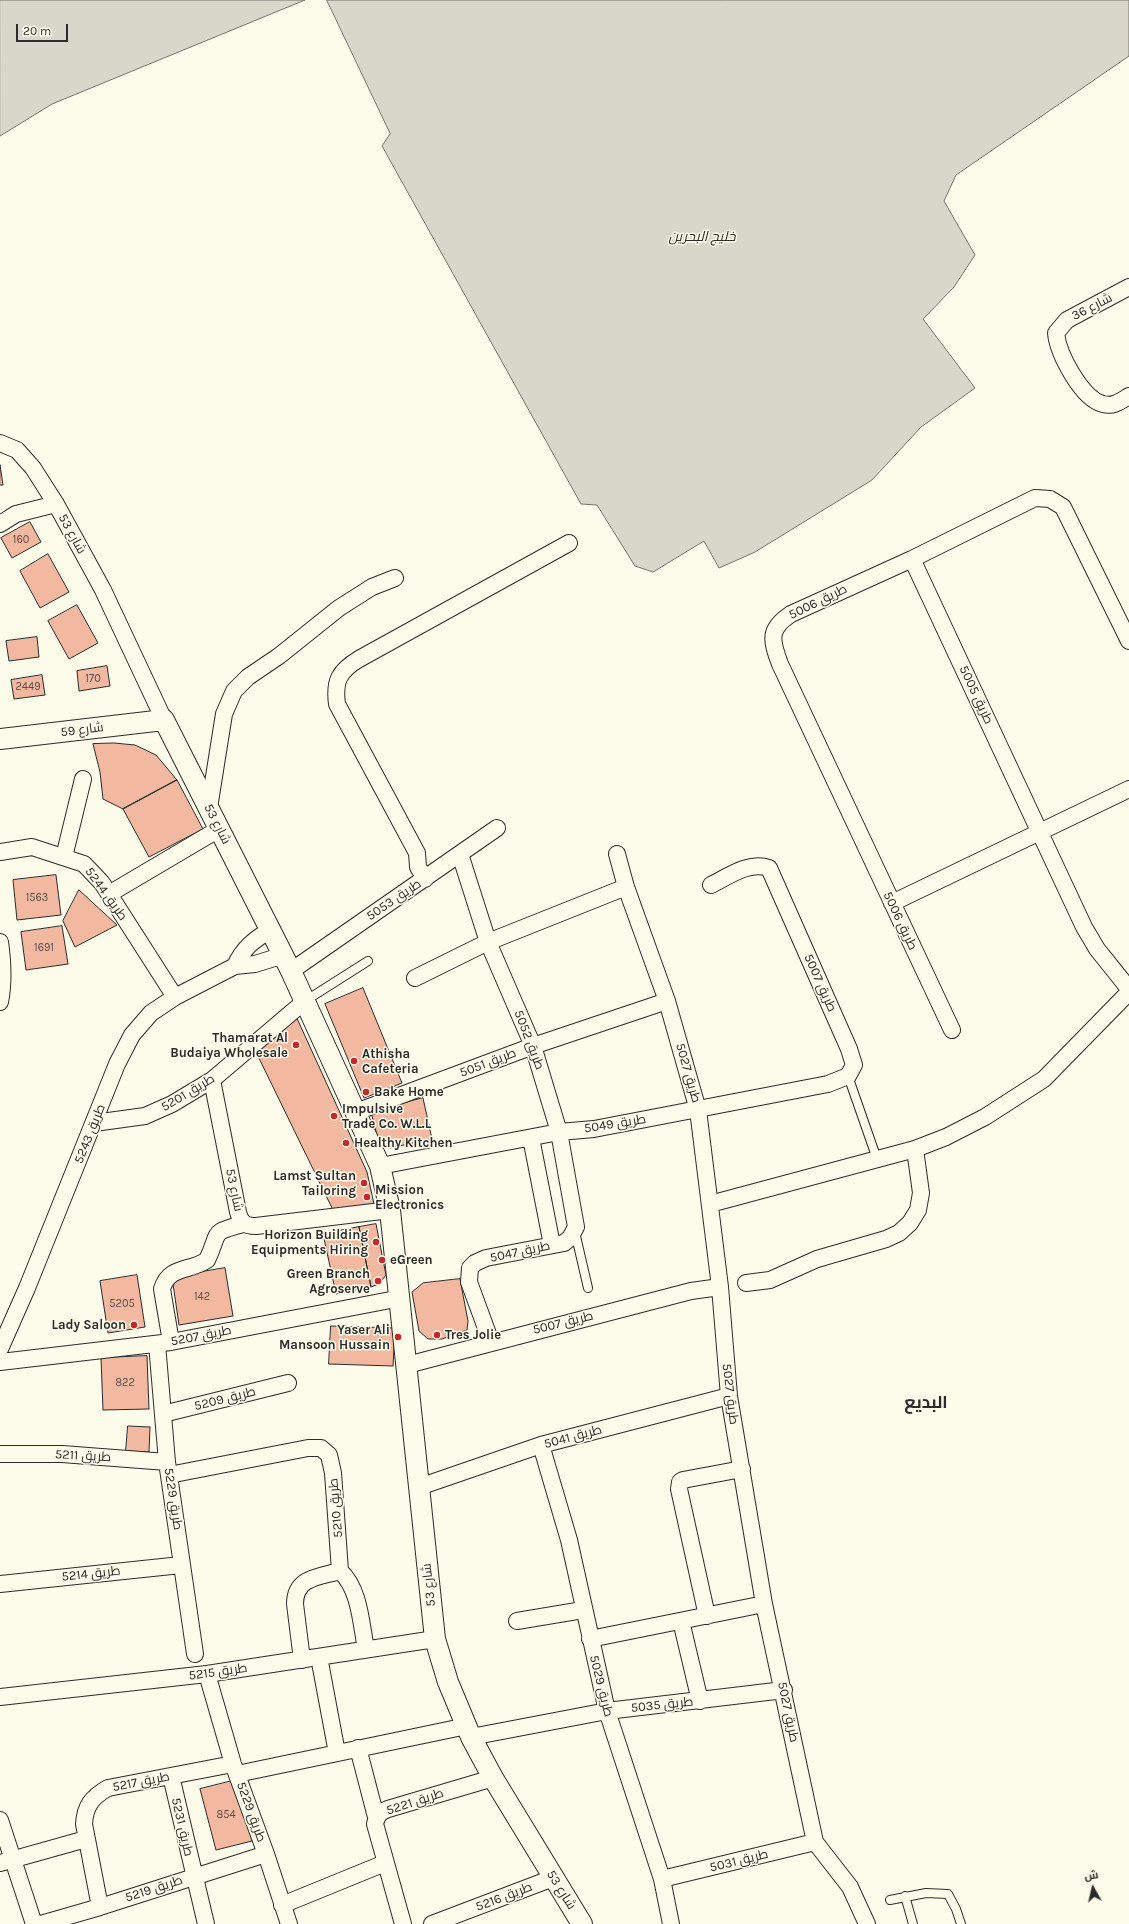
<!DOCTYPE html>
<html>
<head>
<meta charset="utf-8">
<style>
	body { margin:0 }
	#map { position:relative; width:1129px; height:1924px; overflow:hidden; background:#fdfbea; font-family:Karla,Cairo,sans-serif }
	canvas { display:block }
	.north { position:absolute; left:1073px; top:1868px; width:40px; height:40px; -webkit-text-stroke:3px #fdfbea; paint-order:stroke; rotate:352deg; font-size:11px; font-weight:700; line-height:16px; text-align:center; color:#2b2b2b }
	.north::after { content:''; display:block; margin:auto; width:14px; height:18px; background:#2b2b2b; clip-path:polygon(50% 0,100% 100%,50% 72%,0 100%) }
	.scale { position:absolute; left:16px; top:24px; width:52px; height:18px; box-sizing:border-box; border:2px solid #2b2b2b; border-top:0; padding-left:5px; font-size:12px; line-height:14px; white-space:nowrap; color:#2b2b2b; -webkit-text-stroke:3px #fdfbea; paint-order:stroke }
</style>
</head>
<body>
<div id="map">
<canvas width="1129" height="1924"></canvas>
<div class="north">ش</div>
<div class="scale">20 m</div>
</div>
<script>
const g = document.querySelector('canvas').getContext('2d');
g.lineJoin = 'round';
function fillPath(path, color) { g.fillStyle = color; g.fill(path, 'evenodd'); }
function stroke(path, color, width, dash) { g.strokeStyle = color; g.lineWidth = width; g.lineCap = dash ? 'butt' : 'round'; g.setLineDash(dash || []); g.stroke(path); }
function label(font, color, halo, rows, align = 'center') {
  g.font = font + ' Karla,Cairo,sans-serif'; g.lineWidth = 3; g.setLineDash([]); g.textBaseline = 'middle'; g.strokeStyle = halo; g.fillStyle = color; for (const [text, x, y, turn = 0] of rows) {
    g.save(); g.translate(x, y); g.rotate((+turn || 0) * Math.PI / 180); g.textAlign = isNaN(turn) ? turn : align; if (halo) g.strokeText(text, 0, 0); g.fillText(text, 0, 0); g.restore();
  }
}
const water = new Path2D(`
	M 0,0 L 305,0 L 52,104 L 0,136 Z
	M 327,0 L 1129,0 L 1129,56 L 956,175 L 944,201 L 975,255 L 954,287 L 923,319 L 975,388 L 921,427 L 872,480 L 755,552 L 719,568 L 704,541 L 653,572 L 635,566 L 597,505 L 581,504 L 382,146 L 390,134 Z`);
fillPath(water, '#d8d7c9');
stroke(water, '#74746e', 1);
const building = new Path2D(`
	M 0,465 L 3,485 L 0,485 Z
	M 30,522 L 41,542 L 12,558 L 1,538 Z
	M 48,554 L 69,592 L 40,608 L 20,571 Z
	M 77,605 L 98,643 L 69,659 L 48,621 Z
	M 37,637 L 39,657 L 9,661 L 6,641 Z
	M 107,666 L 110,686 L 79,691 L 77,671 Z
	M 42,675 L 45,695 L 14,699 L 11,680 Z
	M 114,743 L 135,745 L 156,755 L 177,780 L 123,809 L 103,799 L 100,772 L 93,744 Z
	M 177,780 L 203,829 L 149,857 L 123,809 Z
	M 56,875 L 61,915 L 17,920 L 13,880 Z
	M 79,890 L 117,925 L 75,947 L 63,921 Z
	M 62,926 L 68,964 L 26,970 L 21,932 Z
	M 363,988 L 402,1083 L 364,1098 L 325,1004 Z
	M 295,1014 L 367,1172 L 374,1204 L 333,1210 L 255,1050 Z
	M 423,1098 L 432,1139 L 390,1148 L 378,1139 L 371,1112 Z
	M 376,1224 L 386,1275 L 379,1284 L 371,1287 L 359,1227 Z
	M 359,1227 L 371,1287 L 336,1294 L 323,1234 Z
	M 225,1268 L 233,1316 L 179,1325 L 172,1277 Z
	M 137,1275 L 145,1327 L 108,1333 L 100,1281 Z
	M 460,1279 L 468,1321 L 467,1330 L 442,1339 L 428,1339 L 419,1331 L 412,1292 L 423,1283 Z
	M 331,1326 L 395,1328 L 393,1366 L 329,1364 Z
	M 147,1356 L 149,1409 L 103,1410 L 101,1358 Z
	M 128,1426 L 150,1427 L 149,1452 L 126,1451 Z
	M 236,1780 L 252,1841 L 216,1850 L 200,1789 Z`);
fillPath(building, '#f2b8a0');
stroke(building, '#2b2b2b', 1);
const service = new Path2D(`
	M 305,1001 L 368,961
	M 848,1076 L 877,1159
	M 575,1232 L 588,1288
	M 905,1896 L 913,1924
	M 890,1900 L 926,1893 L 948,1894 L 956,1909 L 961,1924`);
const minor = new Path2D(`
	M 1129,287 L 1067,320 L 1056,333 C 1058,354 1082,399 1103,404 C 1113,407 1121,401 1129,396
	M 0,443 L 17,450 L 33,468 L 56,504 L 103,590 L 164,720
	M 0,524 L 16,514 L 56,504
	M 912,559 L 1084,927 L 1097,949 L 1129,989
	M 209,808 L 224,714 L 234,691 L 248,677 L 279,656 L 339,608 L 372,587 L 395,578
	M 0,852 L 32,847 L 84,864 L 102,883 L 175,997
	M 460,854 L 488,942 L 533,1046 L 559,1132 L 576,1227 L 570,1238 L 564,1243 L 486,1258 L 475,1263 L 470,1268 L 469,1282 L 491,1342
	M 617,854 L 626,887 L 667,1001 L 698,1110 L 720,1287 L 729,1396 L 764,1604 L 815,1842 L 850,1887 L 867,1924
	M 64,857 L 83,779
	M 425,879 L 418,867 L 417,853 L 337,704 C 334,681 339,671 359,659 L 569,543
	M 109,894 L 219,829
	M 892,903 L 1129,789
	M 0,942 C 3,963 4,982 0,1002
	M 235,966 C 243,948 254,940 270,930
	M 291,971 L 497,828
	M 415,978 L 488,942 L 626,887
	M 952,1030 L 780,664 C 771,640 768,629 791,614 L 912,559 L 1035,498 L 1050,499 L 1063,507 L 1129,641
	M 212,1080 L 238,1212 C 241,1223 245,1226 256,1226 L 390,1210
	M 356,1112 L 533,1046 L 667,1001
	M 94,1123 L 145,1116 L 172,1104 L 212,1080 L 305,1001
	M 531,1138 L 552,1245
	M 380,1166 L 559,1132 L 594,1129 L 828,1084 L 848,1076 L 854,1065 L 849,1049 L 769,868 C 749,861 729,876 711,885
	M 710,1204 L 915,1149 L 946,1137 L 985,1117 L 1044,1079 L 1129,992
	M 746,1283 L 770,1280 L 817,1259 L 886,1239 L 899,1233 L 910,1223 L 918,1210 L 921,1193 L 915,1149
	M 171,1342 L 162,1289 C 169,1265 190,1272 207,1260 C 221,1231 209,1233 243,1224
	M 157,1344 L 167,1462 L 195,1654
	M 0,1349 L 27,1288 L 117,1064 L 132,1035 L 151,1013 L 175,997 L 235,966 L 255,964 L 284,955
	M 0,1362 L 171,1342 L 401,1298
	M 407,1365 L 691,1291 L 720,1287
	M 163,1414 L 288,1383
	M 541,1445 L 569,1540 L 607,1711 L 662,1879 L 671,1924
	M 0,1454 L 62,1454 L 167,1462
	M 169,1475 L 308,1448 L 321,1448 L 329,1455 L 333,1473 L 340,1571
	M 419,1487 L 541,1445 L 729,1396
	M 340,1571 C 360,1589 361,1624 366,1649
	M 0,1584 L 181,1565
	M 707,1616 L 679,1489 L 680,1482 L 683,1480 L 742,1469
	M 517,1621 L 583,1610
	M 681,1621 L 700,1701
	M 590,1639 L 764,1604
	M 319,1657 L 337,1753
	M 302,1660 L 295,1604 C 295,1577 319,1577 340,1571
	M 207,1674 L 233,1764 L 266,1854 L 289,1924
	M 0,1697 L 207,1674 L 435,1639
	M 471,1737 L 607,1711 L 784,1690
	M 358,1748 L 376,1817
	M 237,1774 L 467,1726
	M 171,1776 L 206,1924
	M 0,1820 L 34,1924
	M 0,1863 L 86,1839
	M 662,1879 L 815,1842
	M 282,1905 L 385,1863
	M 100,1907 L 84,1824 C 85,1806 92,1797 108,1788 L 233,1764
	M 41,1924 L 100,1907 L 266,1854
	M 403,1924 L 375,1824 C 377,1815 380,1812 388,1809 L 493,1778
	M 432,1924 L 553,1878`);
const tertiary = new Path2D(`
	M 0,739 L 164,720 L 291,971 L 380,1166 L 390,1210 L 435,1639 L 448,1682 L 471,1737 L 493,1778 L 582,1924`);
stroke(service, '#2b2b2b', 10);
stroke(minor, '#2b2b2b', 18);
stroke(tertiary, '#2b2b2b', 22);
stroke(service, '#fdfbea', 8);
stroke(minor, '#fdfbea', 16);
stroke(tertiary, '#fdfbea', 20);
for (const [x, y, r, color] of [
	[296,1045,4,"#c62828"],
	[354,1061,4,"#c62828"],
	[366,1092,4,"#c62828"],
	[334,1116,4,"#c62828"],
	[346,1143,4,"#c62828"],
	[364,1183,4,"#c62828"],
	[367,1197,4,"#c62828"],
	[376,1242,4,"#c62828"],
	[382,1260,4,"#c62828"],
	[378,1281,4,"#c62828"],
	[134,1325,4,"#c62828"],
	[437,1335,4,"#c62828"],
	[398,1337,4,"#c62828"]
]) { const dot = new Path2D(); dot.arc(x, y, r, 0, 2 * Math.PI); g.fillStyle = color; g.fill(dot); stroke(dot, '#fdfbea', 1.5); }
label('11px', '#5d4e48', null, [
	["160",21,540],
	["170",93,679],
	["2449",28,687],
	["1563",37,898],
	["1691",44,948],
	["142",202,1297],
	["5205",122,1304],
	["822",125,1383],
	["854",226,1815]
]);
label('13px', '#2b2b2b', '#fdfbea', [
	["شارع 36",1092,307,-27],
	["شارع 53",72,534,61],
	["طريق 5006",818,602,-26],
	["طريق 5005",976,695,65],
	["شارع 59",82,730,-7],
	["شارع 53",217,824,63],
	["طريق 5244",106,894,54],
	["طريق 5053",394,900,-34],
	["طريق 5006",900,921,65],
	["طريق 5007",820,983,66],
	["طريق 5052",529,1040,69],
	["طريق 5051",488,1063,-21],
	["طريق 5027",688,1073,74],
	["طريق 5201",188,1093,-31],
	["طريق 5049",615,1124,-9],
	["طريق 5243",90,1134,-68],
	["شارع 53",234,1190,78],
	["طريق 5047",520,1252,-12],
	["طريق 5007",563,1323,-14],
	["طريق 5207",201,1336,-11],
	["طريق 5027",730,1394,83],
	["طريق 5209",225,1399,-14],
	["طريق 5041",573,1437,-15],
	["طريق 5211",83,1456,3],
	["طريق 5229",173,1499,81],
	["طريق 5210",336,1508,-95],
	["طريق 5214",91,1574,-6],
	["شارع 53",429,1585,-96],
	["طريق 5215",218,1672,-8],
	["طريق 5029",601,1686,76],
	["طريق 5035",662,1705,-6],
	["طريق 5027",788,1712,78],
	["طريق 5217",141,1782,-11],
	["طريق 5221",415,1802,-18],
	["طريق 5229",251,1812,70],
	["طريق 5231",182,1827,77],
	["طريق 5031",739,1861,-14],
	["طريق 5219",154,1889,-18],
	["شارع 53",561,1890,58],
	["طريق 5216",504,1897,-21]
]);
label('bold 13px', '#2b2b2b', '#fdfbea', [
	["Thamarat Al",288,1038,"right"],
	["Budaiya Wholesale",288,1053,"right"],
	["Athisha",362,1054],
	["Cafeteria",362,1069],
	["Bake Home",374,1092],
	["Impulsive",342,1109],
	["Trade Co. W.L.L",342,1124],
	["Healthy Kitchen",354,1143],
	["Lamst Sultan",356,1176,"right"],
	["Tailoring",356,1191,"right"],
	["Mission",375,1190],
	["Electronics",375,1205],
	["Horizon Building",368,1235,"right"],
	["Equipments Hiring",368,1250,"right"],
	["eGreen",390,1260],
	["Green Branch",370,1274,"right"],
	["Agroserve",370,1289,"right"],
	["Lady Saloon",126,1325,"right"],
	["Yaser Ali",390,1330,"right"],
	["Mansoon Hussain",390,1345,"right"],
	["Tres Jolie",445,1335]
], 'left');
label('italic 14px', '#2b2b2b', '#fdfbea', [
	["خليج البحرين",702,237]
]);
label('bold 17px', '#2b2b2b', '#fdfbea', [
	["البديع",926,1403]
]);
</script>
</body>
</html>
